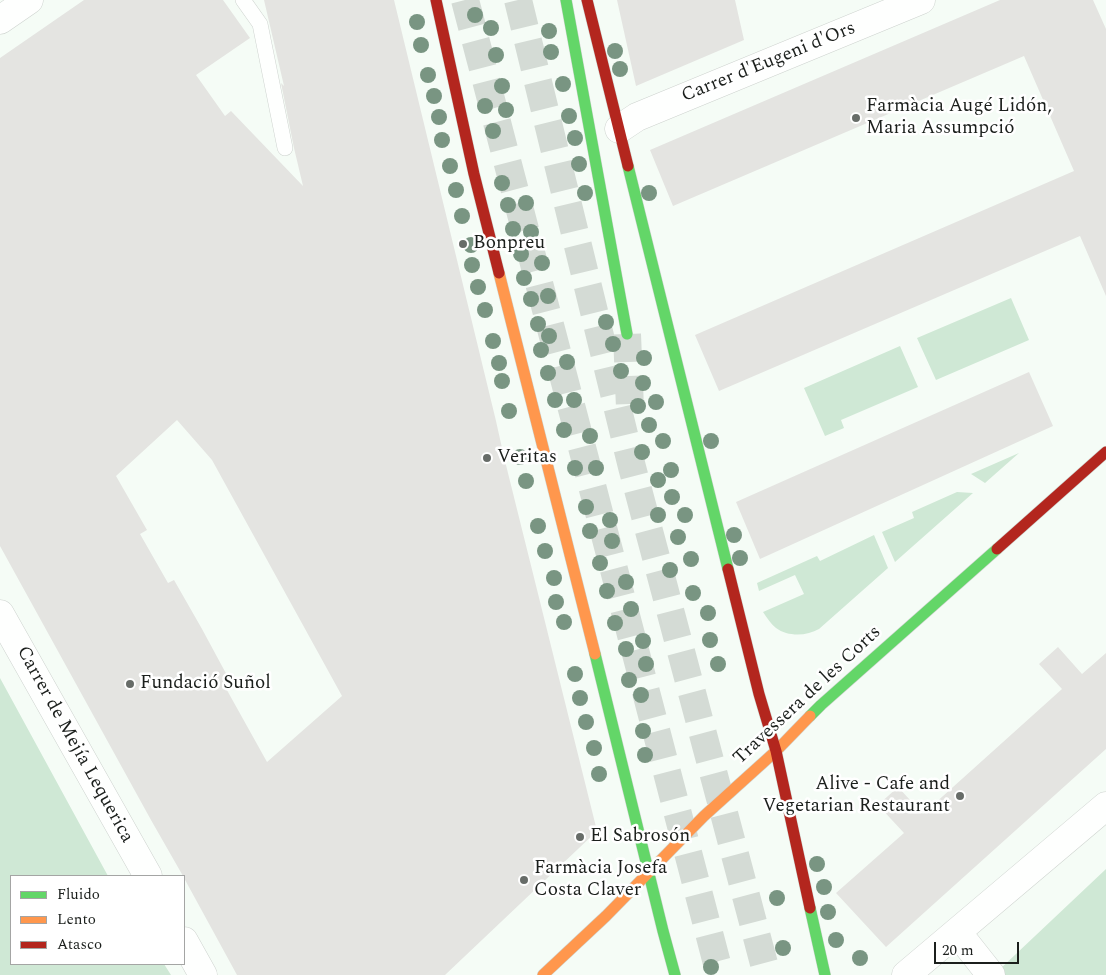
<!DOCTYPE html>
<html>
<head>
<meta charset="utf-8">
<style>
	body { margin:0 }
	#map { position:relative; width:1106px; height:975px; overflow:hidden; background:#f5fcf6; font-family:Spectral,serif }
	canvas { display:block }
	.legend { position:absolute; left:10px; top:875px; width:175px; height:90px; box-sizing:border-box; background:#fff; border:1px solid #a4a5a4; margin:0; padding:6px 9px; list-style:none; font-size:15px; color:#1b1f1c }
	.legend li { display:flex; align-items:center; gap:10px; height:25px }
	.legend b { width:25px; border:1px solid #a4a5a4 }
	.scale { position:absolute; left:934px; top:942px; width:85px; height:22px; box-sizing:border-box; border:2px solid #1b1f1c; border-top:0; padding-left:6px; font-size:15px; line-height:18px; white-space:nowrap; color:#1b1f1c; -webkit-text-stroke:4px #fff; paint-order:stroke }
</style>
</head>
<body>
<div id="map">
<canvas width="1106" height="975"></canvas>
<ul class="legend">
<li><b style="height:6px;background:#63d668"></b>Fluido</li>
<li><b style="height:6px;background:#ff974d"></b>Lento</li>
<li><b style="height:6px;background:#b3261e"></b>Atasco</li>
</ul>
<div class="scale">20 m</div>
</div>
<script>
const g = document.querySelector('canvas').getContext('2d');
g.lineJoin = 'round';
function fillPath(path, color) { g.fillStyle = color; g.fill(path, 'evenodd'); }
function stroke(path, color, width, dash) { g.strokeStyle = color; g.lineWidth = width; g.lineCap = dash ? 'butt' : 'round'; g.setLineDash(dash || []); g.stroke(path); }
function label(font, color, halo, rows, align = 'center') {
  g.font = font + ' Spectral,serif'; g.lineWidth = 5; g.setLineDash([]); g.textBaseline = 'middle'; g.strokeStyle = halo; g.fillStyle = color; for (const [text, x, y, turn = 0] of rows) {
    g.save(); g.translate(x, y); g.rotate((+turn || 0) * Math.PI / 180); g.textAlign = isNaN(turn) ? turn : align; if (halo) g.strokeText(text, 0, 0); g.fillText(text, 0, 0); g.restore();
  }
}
fillPath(new Path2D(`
	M 1011,298 L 1029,340 L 936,380 L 917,338 Z
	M 900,346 L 918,387 L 841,420 L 844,428 L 825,436 L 804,388 Z
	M 1019,453 L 985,483 L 971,474 Z
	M 957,492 L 973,493 L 895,562 L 882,532 L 914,518 L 912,512 Z
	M 874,535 L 888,568 L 819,629 C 807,636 788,637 776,628 C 771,624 767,618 763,612 L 804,594 L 795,575 L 759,591 L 757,583 L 817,556 L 820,561 Z
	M 0,678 L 108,876 L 11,876 L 11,964 L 164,964 L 171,975 L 0,975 Z
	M 1106,869 L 1106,975 L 1003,975 L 999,970 Z`), '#cfe8d5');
fillPath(new Path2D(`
	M 84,0 L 223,0 L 250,38 L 196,75 L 225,116 L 231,111 L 303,186 L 294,148 L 281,83 L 284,86 L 264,0 L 394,0 L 496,421 L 504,457 L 597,831 L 445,975 L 237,975 L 184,878 L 184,876 L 183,876 L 151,820 L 0,546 L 0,58 ZM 177,420 L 212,460 L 342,696 L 267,762 L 223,683 L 229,679 L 202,629 L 174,580 L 168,583 L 140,534 L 147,530 L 116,476 Z
	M 617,0 L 735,0 L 744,40 L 636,86 Z
	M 1000,0 L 1093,0 L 1106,29 L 1106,296 L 1080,236 L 719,391 L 695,335 L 1074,171 L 1024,56 L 673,206 L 650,150 Z
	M 1029,372 L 1053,426 L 760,559 L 736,502 Z
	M 1058,647 L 1082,674 L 1106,653 L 1106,749 L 886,947 L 836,893 L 904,833 L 878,805 L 898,787 L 923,814 L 1062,689 L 1039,664 Z`), '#e4e4e1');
stroke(new Path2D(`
	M 465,0 L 720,975
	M 518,0 L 632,467 L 767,975
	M 627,334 L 630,408`), '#d4dbd5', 28, [28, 14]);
const lane = new Path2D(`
	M 243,0 L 260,24 L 285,148`);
const street = new Path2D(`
	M 0,20 L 29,0
	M 619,129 L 637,117 L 921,0
	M 0,614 L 148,876
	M 957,932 L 991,975
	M 184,941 L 203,975
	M 906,975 L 1106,806`);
const fast = new Path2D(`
	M 566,0 L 627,334
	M 628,166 L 728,569
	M 595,654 L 663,931 L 675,975
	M 810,716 L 821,705 L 997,549
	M 810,908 L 825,975`);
const slow = new Path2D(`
	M 499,273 L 595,654
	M 543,975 L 606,916 L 704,816 L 776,751 L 810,716`);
const jam = new Path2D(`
	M 436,0 L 474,174 L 499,273
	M 587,0 L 628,166
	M 997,549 L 1106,452
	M 728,569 L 759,694 L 776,751 L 810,908`);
stroke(lane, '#cdd2ce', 16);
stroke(street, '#cdd2ce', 29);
stroke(fast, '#cdd2ce', 12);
stroke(slow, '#cdd2ce', 12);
stroke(jam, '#cdd2ce', 12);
stroke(lane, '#fefffe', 15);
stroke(street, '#fefffe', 28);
stroke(fast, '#63d668', 11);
stroke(slow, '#ff974d', 11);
stroke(jam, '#b3261e', 11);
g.fillStyle = '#799582';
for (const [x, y] of [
	[475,15],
	[417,22],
	[491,28],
	[549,31],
	[421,45],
	[615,51],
	[551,52],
	[496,55],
	[620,69],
	[428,75],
	[563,84],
	[502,86],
	[434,96],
	[485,106],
	[506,110],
	[569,116],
	[439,117],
	[493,131],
	[575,138],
	[442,140],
	[579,164],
	[450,166],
	[502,183],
	[456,190],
	[585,193],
	[649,193],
	[526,203],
	[508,205],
	[462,216],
	[513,229],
	[531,232],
	[471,245],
	[521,254],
	[542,263],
	[472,265],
	[524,278],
	[478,287],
	[548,296],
	[531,299],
	[485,310],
	[606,322],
	[538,324],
	[549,336],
	[493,341],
	[613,344],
	[541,350],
	[644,358],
	[567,362],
	[499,363],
	[621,371],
	[548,373],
	[502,381],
	[643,383],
	[555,400],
	[574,400],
	[656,402],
	[638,406],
	[509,411],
	[649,425],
	[564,430],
	[590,436],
	[663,441],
	[711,441],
	[642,452],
	[520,457],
	[575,468],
	[596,468],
	[671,470],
	[658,480],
	[526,481],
	[672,497],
	[586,507],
	[658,515],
	[685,515],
	[610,520],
	[538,526],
	[590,531],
	[734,535],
	[678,537],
	[612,541],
	[545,551],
	[740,558],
	[691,559],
	[600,563],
	[670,570],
	[554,578],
	[626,582],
	[607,591],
	[693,593],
	[556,602],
	[631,609],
	[708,613],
	[564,622],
	[615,623],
	[710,640],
	[643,641],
	[626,649],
	[646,664],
	[718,664],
	[575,674],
	[629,680],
	[641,695],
	[580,698],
	[586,722],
	[643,731],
	[594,748],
	[645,755],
	[599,774],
	[817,864],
	[824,887],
	[777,898],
	[828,912],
	[836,940],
	[783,948],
	[860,958],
	[711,967]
]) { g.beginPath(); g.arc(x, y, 8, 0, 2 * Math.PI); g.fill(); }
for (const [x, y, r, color] of [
	[856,118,5,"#676c68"],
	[463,244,5,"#676c68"],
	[487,458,5,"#676c68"],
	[130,684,5,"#676c68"],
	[960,796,5,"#676c68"],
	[580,837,5,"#676c68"],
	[524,880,5,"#676c68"]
]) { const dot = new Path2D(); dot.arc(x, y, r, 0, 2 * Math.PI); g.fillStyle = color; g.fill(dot); stroke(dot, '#fff', 2); }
label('19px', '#1b1f1c', '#fff', [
	["Carrer d'Eugeni d'Ors",769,63,-22],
	["Travessera de les Corts",808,696,-43],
	["Carrer de Mejía Lequerica",74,745,61]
]);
label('19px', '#1b1f1c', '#fff', [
	["Farmàcia Augé Lidón,",866,107],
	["Maria Assumpció",866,129],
	["Bonpreu",473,244],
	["Veritas",497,458],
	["Fundació Suñol",140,684],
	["Alive - Cafe and",950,785,"right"],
	["Vegetarian Restaurant",950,807,"right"],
	["El Sabrosón",590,837],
	["Farmàcia Josefa",534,869],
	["Costa Claver",534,891]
], 'left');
</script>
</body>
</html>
